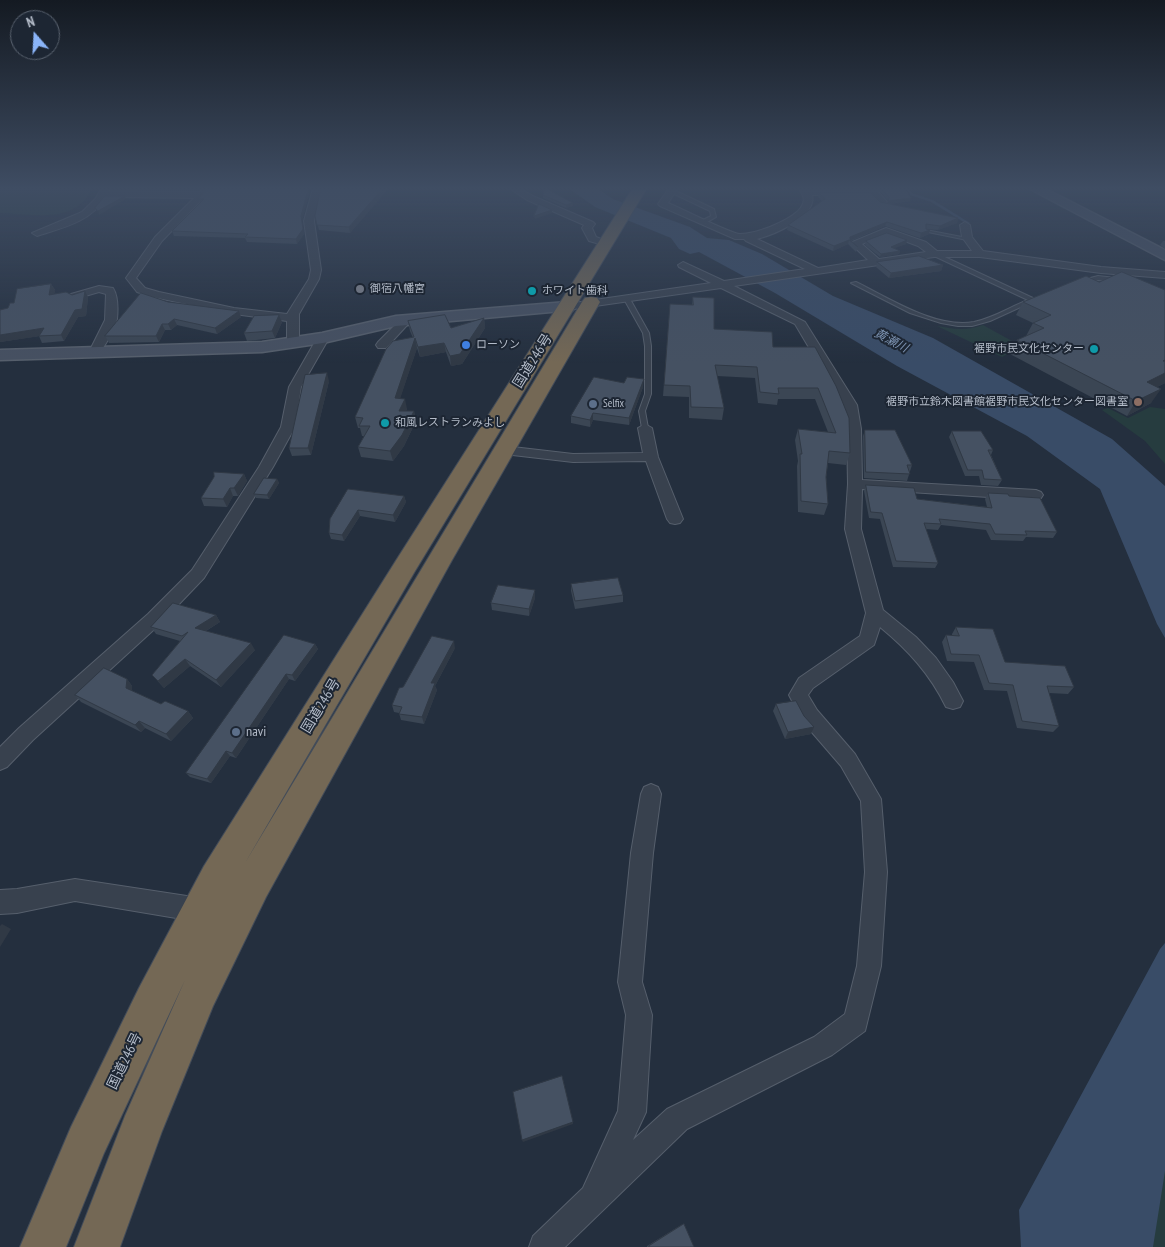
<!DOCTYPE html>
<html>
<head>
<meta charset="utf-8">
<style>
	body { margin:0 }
	#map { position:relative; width:1165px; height:1247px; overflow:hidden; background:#242f3e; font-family:"PT Sans Narrow",sans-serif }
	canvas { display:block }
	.north { position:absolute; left:10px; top:10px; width:50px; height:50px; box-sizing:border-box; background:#1d2633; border:1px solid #59626f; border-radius:50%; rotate:341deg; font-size:14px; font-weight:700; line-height:20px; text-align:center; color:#b4bcc9 }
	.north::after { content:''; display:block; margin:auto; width:18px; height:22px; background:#8ab4f8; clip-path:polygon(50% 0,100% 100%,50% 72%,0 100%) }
</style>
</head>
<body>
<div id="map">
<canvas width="1165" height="1247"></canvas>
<div class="north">N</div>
</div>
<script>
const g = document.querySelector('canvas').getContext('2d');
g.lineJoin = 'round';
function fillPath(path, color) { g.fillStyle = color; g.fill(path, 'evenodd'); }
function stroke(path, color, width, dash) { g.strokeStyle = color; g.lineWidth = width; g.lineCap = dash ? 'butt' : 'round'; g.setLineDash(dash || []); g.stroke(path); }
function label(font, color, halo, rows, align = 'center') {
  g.font = font + ' "PT Sans Narrow","Noto Sans JP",sans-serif'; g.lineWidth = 4; g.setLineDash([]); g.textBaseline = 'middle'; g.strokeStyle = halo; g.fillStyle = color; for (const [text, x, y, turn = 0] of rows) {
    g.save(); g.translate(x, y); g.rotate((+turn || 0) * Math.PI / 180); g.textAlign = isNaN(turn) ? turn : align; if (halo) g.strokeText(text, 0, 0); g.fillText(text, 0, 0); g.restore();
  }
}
fillPath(new Path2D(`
	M 0,188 L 92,188 C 77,225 32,214 0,213 Z
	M 983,325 L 1021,346 L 1002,357 L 937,326 C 952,329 968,331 983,325 Z
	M 1150,407 L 1165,409 L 1165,464 L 1145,441 L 1102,410 L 1108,408 L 1128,418 Z
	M 1165,1156 L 1165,1247 L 1148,1247 Z`), '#263c3f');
fillPath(new Path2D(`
	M 568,188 L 597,188 L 613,199 L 690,227 L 707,238 L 729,240 L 762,254 L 833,296 L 933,338 L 1112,439 L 1165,486 L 1165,638 L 1157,624 L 1100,489 L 1027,436 L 897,366 L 775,293 L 699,252 L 690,254 L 679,249 L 671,238 L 595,207 Z
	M 1165,943 L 1165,1171 L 1153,1247 L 1021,1247 L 1019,1210 L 1160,949 Z`), '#394c67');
fillPath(new Path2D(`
	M 906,188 L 909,188 L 912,193 L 933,200 L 970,223 L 967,224 L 931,202 L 910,195 Z`), '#394c67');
const lane = new Path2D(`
	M 670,190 L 674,190 L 714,209 L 716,217 L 705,223 L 701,223 L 701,221 L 711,216 L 710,211 L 670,192 Z
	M 926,230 L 967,238 L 969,239 L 967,240 L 928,232 L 926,232 Z
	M 934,252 L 1035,299 L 1036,300 L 990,321 L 972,326 L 958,326 L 941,323 L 910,313 L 851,283 L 856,282 C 889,298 936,329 974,322 C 993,318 1010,307 1028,300 L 932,255 L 931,254 Z
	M 1098,276 L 1116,278 L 1119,280 L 1116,282 L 1098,280 L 1082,283 L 1079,281 Z
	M 627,297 L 630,299 L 649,333 L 651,346 L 651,394 L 645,411 L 648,428 L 645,430 L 642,428 L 639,411 L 645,394 L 645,346 L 643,333 L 624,299 Z`);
const street = new Path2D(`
	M 101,188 L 110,188 L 109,191 L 200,192 L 204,188 L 213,188 L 162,241 L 136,278 L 145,288 L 159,292 L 234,308 L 287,314 L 309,279 L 311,270 L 304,221 L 313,188 L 322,188 L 314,221 L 321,270 L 319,279 L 299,314 L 299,343 L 297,346 L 293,347 L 287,343 L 287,321 L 234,314 L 153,297 L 137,292 L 126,278 L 155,237 L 194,198 L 106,197 C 91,221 66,227 40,235 L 37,236 L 32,233 L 82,212 L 96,198 Z
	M 509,188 L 520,188 L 533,196 L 593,222 L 595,224 L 592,228 L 596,237 L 612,243 L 607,246 L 589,241 L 582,228 L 584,225 L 527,200 Z
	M 669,188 L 678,188 L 668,203 C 681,208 731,234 740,234 C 756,234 786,222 798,211 C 806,203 805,196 798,188 L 877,190 L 887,202 L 885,204 L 879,204 L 871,195 L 812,195 C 818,216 774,235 757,239 L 818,268 L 868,260 L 850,243 L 886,228 L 926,242 L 937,251 L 972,251 L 962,237 L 960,225 L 965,222 L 970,225 L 972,237 L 983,251 L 1101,267 L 1165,272 L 1165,278 L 1101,273 L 980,257 L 934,257 L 734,286 L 805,322 L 857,405 L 861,429 L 862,480 L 1036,490 L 1041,492 L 1043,495 L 1041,498 L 1036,500 L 862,489 L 861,529 L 883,610 L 916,637 L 936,658 L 953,682 L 963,701 L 960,707 L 953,709 L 946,707 C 930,674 908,650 880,627 L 874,645 L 813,688 L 808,695 L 817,710 L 855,754 L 881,799 L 887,872 L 881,966 L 865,1031 L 832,1055 L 687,1129 L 565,1247 L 529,1247 L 533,1236 L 583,1188 L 618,1111 L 626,1015 L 618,982 L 631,853 L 641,794 L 644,787 L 651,784 L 658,787 L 661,794 L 653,853 L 642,982 L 652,1015 L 646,1112 L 633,1140 L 667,1109 L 814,1037 L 845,1014 L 857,966 L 865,872 L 861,801 L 841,766 L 803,722 L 789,695 L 799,678 L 860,636 L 866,613 L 845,529 L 848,484 L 847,429 L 843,405 L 795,324 L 721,288 L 567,310 L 561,307 L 567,304 L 711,283 L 679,267 L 678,265 L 683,262 L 724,281 L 805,269 L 746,241 L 744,239 L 735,239 L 660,206 L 658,204 ZM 886,234 L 918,246 L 926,252 L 879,259 L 862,244 Z
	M 99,286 L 113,288 C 118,296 118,309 117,319 C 116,326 102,354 95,356 L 89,352 L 105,320 L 106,294 L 99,292 L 75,299 L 70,296 L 71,294 Z
	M 406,317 L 410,318 L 412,320 L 410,322 L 386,348 L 378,348 L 376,345 L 378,342 L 402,318 Z
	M 323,334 L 329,338 L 301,387 L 295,427 L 273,467 L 204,578 L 160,624 L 33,740 L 7,767 L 0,770 L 0,747 L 19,728 L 148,614 L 192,570 L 259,467 L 281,427 L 289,387 L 317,338 Z
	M 645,424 L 652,428 L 658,457 L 683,519 L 680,523 L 675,524 L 670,523 L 667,519 L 646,461 L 573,462 L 504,454 L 499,453 L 497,450 L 499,447 L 504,446 L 573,454 L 643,453 L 638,428 Z
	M 75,879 L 200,898 L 208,902 L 212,910 L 208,918 L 200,922 L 75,901 L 17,913 L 0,914 L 0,890 L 17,889 Z`);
const secondary = new Path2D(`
	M 1028,188 L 1044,188 L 1165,250 L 1165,260 Z
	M 567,302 L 573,304 L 575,307 L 573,310 L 396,326 L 323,343 L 262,352 L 0,360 L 0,350 L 262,342 L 322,333 L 396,316 Z`);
const highway = new Path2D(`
	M 633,188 L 647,188 L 415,571 L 245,863 L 582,302 L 585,298 L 591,297 L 597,298 L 600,302 L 452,560 L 266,897 L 213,1006 L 162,1131 L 120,1247 L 74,1247 L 125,1116 L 185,980 L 104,1153 L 66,1247 L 20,1247 L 71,1127 L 139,988 L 204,866 L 397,559 Z`);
stroke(lane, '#565f6c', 2);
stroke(street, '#565f6c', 2);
stroke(secondary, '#565f6c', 3);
stroke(highway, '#434c59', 2);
fillPath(lane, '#38414e');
fillPath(street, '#38414e');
fillPath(secondary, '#465061');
fillPath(highway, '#746855');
fillPath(new Path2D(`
	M 116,188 L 201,188 L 199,190 L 116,189 Z
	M 321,188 L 389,188 L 350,233 L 319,230 L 315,216 Z
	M 877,188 L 905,188 L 911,198 L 910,201 L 891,204 L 958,218 L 957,223 L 938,230 L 926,229 L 929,234 L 920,238 L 885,226 L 851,241 L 858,247 L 856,252 L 848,244 L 833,251 L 787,230 L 788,225 L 822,201 L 818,197 L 819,193 L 888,203 L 888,201 Z
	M 236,189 L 308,190 L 309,194 L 302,221 L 304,234 L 297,244 L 247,242 L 245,238 L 174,236 L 172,231 L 200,203 L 198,199 Z
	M 543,195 L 573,206 L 566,208 L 543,198 Z
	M 907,240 L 906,244 L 894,248 L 900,251 L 899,254 L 880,257 L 865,245 L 866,241 Z
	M 1163,241 L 1165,241 L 1165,249 L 1160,245 Z
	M 877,262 L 943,265 L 941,271 L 889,278 L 876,267 Z
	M 1099,282 L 1165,290 L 1165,383 L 1157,387 L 1151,403 L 1127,416 L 1010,354 L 1017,340 L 1026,336 L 1033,323 L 1016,315 L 1023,302 Z
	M 51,284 L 55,290 L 54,294 L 72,295 L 85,291 L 88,297 L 86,316 L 78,317 L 64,341 L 42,343 L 39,336 L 0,342 L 0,310 L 8,308 L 14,303 Z
	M 693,297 L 714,329 L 773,347 L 815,347 L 850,453 L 846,465 L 828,463 L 826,477 L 828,504 L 824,515 L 798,512 L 797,466 L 798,461 L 795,440 L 798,429 L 828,432 L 815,399 L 778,399 L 777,405 L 758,403 L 755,378 L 717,376 L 724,408 L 722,420 L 689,418 L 689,397 L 663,396 L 670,304 L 692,305 Z
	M 168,302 L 241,317 L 217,334 L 177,325 L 171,330 L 165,330 L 159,342 L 109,343 L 105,336 Z
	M 279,315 L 282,322 L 275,338 L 247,341 L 244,333 Z
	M 484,318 L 485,328 L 462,364 L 451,366 L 446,352 L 420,357 L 417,348 L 400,398 L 407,409 L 406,411 L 414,411 L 416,421 L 404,446 L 393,461 L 361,457 L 358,447 L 364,436 L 362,436 L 360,428 L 358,428 L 355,417 L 413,338 L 410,331 L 408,321 L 451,328 Z
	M 329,381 L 311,455 L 292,456 L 289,448 Z
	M 643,387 L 629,425 L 593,420 L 590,427 L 571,423 L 571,416 Z
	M 865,430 L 912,465 L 907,481 L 864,478 L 863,436 Z
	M 952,431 L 993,450 L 991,455 L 1002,480 L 998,486 L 981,485 L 979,476 L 965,476 L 949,437 Z
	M 244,474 L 247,481 L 238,496 L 233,496 L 227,507 L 204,506 L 201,498 Z
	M 277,479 L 279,483 L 269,499 L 256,498 L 254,494 Z
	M 866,485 L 917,499 L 987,507 L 985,499 L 988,493 L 1009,496 L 1057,532 L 1053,538 L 1026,537 L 1023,541 L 991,540 L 986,530 L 941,525 L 938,530 L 926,529 L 938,563 L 935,568 L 893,567 L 880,519 L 869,518 L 864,491 Z
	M 404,496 L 406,502 L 395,522 L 360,516 L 344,541 L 331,539 L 329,533 L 330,519 Z
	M 571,584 L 623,595 L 623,602 L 575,609 L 571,591 Z
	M 535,590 L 535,598 L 529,616 L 492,610 L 491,603 Z
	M 216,615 L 220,622 L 206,631 L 255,650 L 221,687 L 190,666 L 164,688 L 152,675 L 180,641 L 156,634 L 151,627 Z
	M 956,627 L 1005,662 L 1074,687 L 1068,694 L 1049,693 L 1059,726 L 1053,732 L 1017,728 L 1007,691 L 984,690 L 974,662 L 947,661 L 942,642 L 946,635 L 952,635 L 952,634 Z
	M 315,644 L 318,649 L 295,681 L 289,679 L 236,758 L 230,756 L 211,783 L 190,777 L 186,773 Z
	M 455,648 L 435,686 L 437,690 L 424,724 L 401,720 L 399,713 L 394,712 L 392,705 L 403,687 Z
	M 127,679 L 132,686 L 132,691 L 161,704 L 188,711 L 193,718 L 171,741 L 145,728 L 141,732 L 81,702 L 75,695 Z
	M 776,704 L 811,734 L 785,739 L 773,711 Z
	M 684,1224 L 694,1247 L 647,1247 L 647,1246 L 681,1225 Z`), '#3b4654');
fillPath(new Path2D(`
	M 383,188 L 389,188 L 350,233 L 349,227 Z
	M 308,190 L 309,194 L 302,221 L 304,234 L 297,244 L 296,239 Z
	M 125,196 L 126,199 L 99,215 L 98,211 Z
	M 911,198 L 910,201 L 887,204 L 888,201 Z
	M 573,203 L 573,206 L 566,208 L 566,205 Z
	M 552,210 L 552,213 L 535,219 L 534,216 Z
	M 958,218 L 957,223 L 938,230 L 940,226 Z
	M 887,222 L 885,226 L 849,241 L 850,237 Z
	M 930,230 L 929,234 L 920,238 L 921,233 Z
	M 849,240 L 848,244 L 833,251 L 834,246 Z
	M 907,240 L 906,244 L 890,250 L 891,247 Z
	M 900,251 L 899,254 L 880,257 L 881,254 Z
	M 943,265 L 941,271 L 889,278 L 891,273 Z
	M 51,284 L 55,290 L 53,301 L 49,295 Z
	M 85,291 L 88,297 L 86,316 L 78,317 L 64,341 L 61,335 Z
	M 239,311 L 241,317 L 217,334 L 215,328 Z
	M 279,315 L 282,322 L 275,338 L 272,331 Z
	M 484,318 L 485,328 L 462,364 L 451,366 L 450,356 Z
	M 174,319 L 177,325 L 171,330 L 168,324 Z
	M 162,324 L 165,330 L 159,342 L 156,336 Z
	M 44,328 L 47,335 L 0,342 L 0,335 Z
	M 415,338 L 417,348 L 397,408 L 395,398 Z
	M 444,343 L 446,352 L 420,357 L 418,347 Z
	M 327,373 L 329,381 L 311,455 L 308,448 Z
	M 1165,373 L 1165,383 L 1138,397 L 1147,382 Z
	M 644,379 L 643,387 L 629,425 L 629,418 Z
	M 1161,389 L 1151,403 L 1127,416 L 1136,401 Z
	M 405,399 L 407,409 L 401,421 L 399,411 Z
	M 414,411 L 416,421 L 404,446 L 393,461 L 390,451 Z
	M 593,413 L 593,420 L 590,427 L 590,420 Z
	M 244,474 L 247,481 L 238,496 L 234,488 Z
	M 277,479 L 279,483 L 269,499 L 267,495 Z
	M 230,488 L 233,496 L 227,507 L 223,499 Z
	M 404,496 L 406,502 L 395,522 L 393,515 Z
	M 358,510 L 360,516 L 344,541 L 342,535 Z
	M 535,590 L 535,598 L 529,616 L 529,609 Z
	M 216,615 L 220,622 L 199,635 L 195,628 Z
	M 454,641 L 455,648 L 435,686 L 437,690 L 424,724 L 422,717 L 431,683 Z
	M 251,643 L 255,650 L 221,687 L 216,680 Z
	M 315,644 L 318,649 L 295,681 L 292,675 Z
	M 185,659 L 190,666 L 164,688 L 158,681 Z
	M 286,674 L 289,679 L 236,758 L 232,753 Z
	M 127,679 L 132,686 L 132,695 L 126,688 Z
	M 188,711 L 193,718 L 171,741 L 166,734 Z
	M 139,721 L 145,728 L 141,732 L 135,725 Z
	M 814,727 L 811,734 L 785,739 L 788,732 Z
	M 226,751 L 230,756 L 211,783 L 207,779 Z
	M 2,924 L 11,929 L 0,947 L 0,926 Z
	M 573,1122 L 573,1124 L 523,1142 L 522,1140 Z`), '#303945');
const building = new Path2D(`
	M 208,188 L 308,190 L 301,216 L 303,229 L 296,239 L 245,237 L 248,234 L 172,231 L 204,199 L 198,199 Z
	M 321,188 L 383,188 L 349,227 L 317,225 L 315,216 Z
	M 545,188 L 573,203 L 566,205 L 543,195 Z
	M 881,188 L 905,188 L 911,198 L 888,201 L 889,198 Z
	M 819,193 L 871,193 L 880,202 L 958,218 L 940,226 L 926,224 L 926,229 L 930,230 L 921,233 L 887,222 L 850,237 L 850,240 L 858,247 L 849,240 L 834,246 L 788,225 L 825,199 Z
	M 105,196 L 125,196 L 98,211 L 95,208 Z
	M 539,204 L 552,210 L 534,216 Z
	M 887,233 L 907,240 L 891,247 L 900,251 L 881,254 L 866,241 Z
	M 919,256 L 943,265 L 891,273 L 877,262 Z
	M 1122,272 L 1165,290 L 1165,360 L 1163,361 L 1165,361 L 1165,373 L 1147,382 L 1161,389 L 1136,401 L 1017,340 L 1044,328 L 1033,323 L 1051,315 L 1023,302 L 1086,276 L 1099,282 Z
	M 51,284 L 49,295 L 66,292 L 72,295 L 85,291 L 82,309 L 75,310 L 61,335 L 39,336 L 44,328 L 0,335 L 0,310 L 8,308 L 10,303 L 14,303 L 17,289 Z
	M 141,293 L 168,302 L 239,311 L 215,328 L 174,319 L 168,324 L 162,324 L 156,336 L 105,336 Z
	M 693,297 L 714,298 L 714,329 L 772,332 L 773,347 L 815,347 L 836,386 L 849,418 L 850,453 L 829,451 L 826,477 L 828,504 L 801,501 L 800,454 L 802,454 L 798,429 L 836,433 L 818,388 L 778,388 L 779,394 L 760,392 L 757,367 L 715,365 L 724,408 L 691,407 L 690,386 L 664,385 L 670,304 L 693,305 Z
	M 279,315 L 272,331 L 244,333 L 254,316 Z
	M 445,315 L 451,328 L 484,318 L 460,354 L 450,356 L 444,343 L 418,347 L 415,338 L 395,398 L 405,399 L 399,411 L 414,411 L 402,435 L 390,451 L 358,447 L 370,426 L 359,426 L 363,418 L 355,417 L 386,349 L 393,341 L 414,337 L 408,321 Z
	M 327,373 L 308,448 L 289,448 L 305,375 Z
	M 594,377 L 624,383 L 627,377 L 644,379 L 629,418 L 593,413 L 590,420 L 571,416 Z
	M 865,430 L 895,430 L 912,465 L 907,465 L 910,474 L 866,472 Z
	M 952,431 L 981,431 L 993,450 L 988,450 L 1002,480 L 984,479 L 982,470 L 968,470 Z
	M 214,472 L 244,474 L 234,488 L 230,488 L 223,499 L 201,498 L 214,477 Z
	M 264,478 L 277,479 L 267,495 L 254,494 Z
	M 866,485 L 914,488 L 917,499 L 992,508 L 988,493 L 1008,494 L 1009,496 L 1040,498 L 1057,532 L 1025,531 L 1027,535 L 995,534 L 990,524 L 939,519 L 941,524 L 924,523 L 938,563 L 896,561 L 882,513 L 871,512 Z
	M 348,489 L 404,496 L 393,515 L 358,510 L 342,535 L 329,533 L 330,519 Z
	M 618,578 L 623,595 L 575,601 L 571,584 Z
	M 498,585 L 535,590 L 529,609 L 491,603 Z
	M 173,603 L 216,615 L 195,628 L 251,643 L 216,680 L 185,659 L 158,681 L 152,675 L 188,632 L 182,636 L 151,627 Z
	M 956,627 L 993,629 L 1005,662 L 1065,666 L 1074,687 L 1047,686 L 1059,726 L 1022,721 L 1013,685 L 989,683 L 979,655 L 951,654 L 946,635 L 959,636 Z
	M 284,635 L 315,644 L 292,675 L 286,674 L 232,753 L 226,751 L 207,779 L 186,773 Z
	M 432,636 L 454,641 L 431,683 L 435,683 L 422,717 L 399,714 L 402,707 L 392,705 L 399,688 L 403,687 Z
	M 104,668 L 127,679 L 126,688 L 161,704 L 165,701 L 188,711 L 166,734 L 139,721 L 135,725 L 75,695 Z
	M 796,701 L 804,716 L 814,727 L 788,732 L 776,704 Z
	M 562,1076 L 573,1122 L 522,1140 L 513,1092 Z
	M 684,1224 L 694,1247 L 649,1247 L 649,1246 Z`);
fillPath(building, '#455162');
stroke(building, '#303945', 1);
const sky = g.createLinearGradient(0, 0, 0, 363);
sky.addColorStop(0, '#141a22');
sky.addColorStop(0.52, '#3f4d63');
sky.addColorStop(1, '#3f4d6300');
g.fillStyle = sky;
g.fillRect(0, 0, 1165, 363);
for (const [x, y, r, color] of [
	[360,289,5,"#6b7280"],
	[532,291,5,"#0f9aa8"],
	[466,345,5,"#3f7fe0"],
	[1094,349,5,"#0f9aa8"],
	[1138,402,5,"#8d6e63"],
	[593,404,5,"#5c6f8a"],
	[385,423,5,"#0f9aa8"],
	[236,732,5,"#5c6f8a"]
]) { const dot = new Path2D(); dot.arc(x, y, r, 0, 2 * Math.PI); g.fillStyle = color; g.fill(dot); stroke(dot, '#1d2633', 2); }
label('11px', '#b4bcc9', '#1d2633', [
	["御宿八幡宮",370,289],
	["ホワイト歯科",542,291],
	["ローソン",476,345],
	["裾野市民文化センター",1084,349,"right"],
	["裾野市立鈴木図書館裾野市民文化センター図書室",1128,402,"right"],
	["Selfix",603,404],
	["和風レストランみよし",395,423]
], 'left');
label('italic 12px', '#7c92b1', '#1d2633', [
	["黄瀬川",891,341,28]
]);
label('14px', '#b4bcc9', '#1d2633', [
	["国道246号",533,361,-58],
	["国道246号",321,706,-59],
	["国道246号",125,1061,-64]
]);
label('14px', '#b4bcc9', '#1d2633', [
	["navi",246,732]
], 'left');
</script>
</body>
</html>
